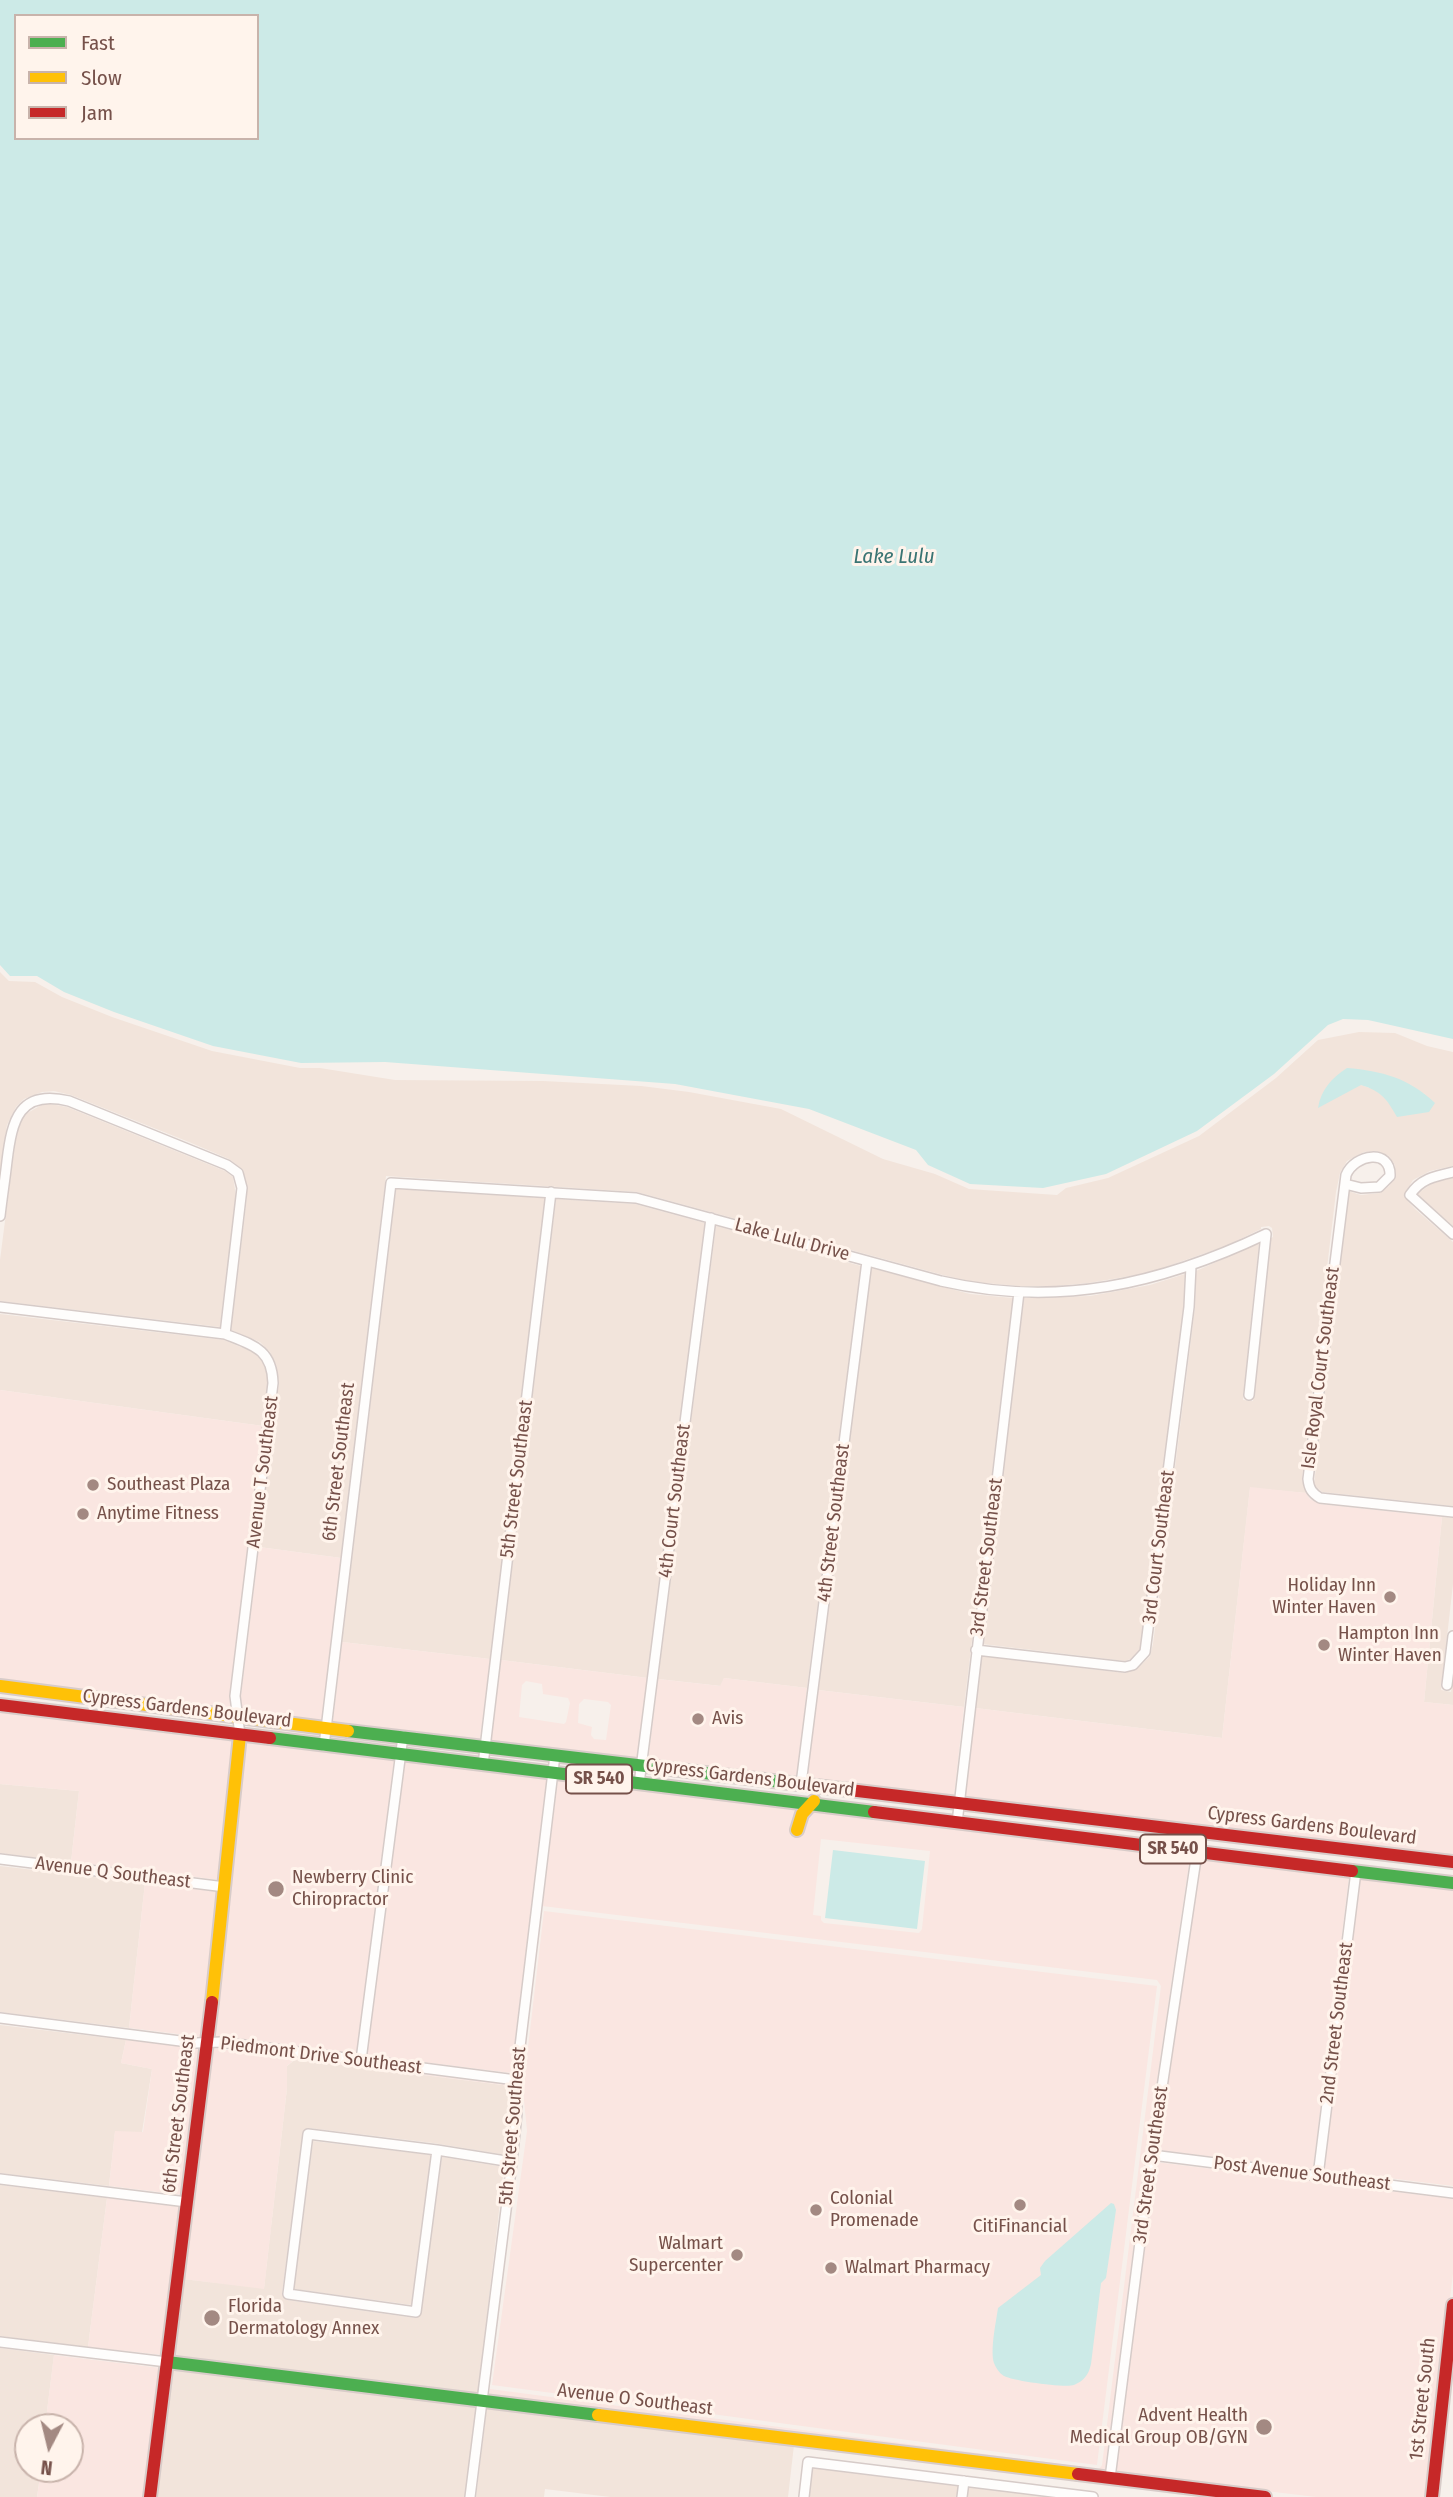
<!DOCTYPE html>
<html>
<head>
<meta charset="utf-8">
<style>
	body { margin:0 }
	#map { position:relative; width:1453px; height:2497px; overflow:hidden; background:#f7f0eb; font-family:"Fira Sans Condensed",sans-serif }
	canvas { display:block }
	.legend { position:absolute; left:14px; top:14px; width:245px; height:126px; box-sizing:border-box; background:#fff4ec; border:2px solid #c8b3ab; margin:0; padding:9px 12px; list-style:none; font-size:21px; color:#76514a }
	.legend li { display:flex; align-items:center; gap:14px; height:35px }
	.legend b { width:35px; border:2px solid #c8b3ab }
	.north { position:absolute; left:14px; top:2413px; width:70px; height:70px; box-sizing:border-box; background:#fff4ec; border:2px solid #c8b3ab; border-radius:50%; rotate:187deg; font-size:19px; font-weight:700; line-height:28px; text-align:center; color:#76514a }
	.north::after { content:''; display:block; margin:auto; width:24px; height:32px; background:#a38982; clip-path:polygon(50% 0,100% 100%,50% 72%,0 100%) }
</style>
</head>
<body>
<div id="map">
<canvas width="1453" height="2497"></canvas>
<ul class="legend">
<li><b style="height:9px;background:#4caf50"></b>Fast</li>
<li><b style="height:9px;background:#ffc107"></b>Slow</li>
<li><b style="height:9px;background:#c62828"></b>Jam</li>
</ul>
<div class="north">N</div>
</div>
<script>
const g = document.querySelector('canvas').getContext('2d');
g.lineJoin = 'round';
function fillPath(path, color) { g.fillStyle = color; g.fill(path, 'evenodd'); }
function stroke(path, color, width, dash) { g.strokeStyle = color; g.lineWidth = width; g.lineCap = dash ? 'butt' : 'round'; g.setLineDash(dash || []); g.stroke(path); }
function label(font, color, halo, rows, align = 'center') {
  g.font = font + ' "Fira Sans Condensed",sans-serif'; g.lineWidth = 6; g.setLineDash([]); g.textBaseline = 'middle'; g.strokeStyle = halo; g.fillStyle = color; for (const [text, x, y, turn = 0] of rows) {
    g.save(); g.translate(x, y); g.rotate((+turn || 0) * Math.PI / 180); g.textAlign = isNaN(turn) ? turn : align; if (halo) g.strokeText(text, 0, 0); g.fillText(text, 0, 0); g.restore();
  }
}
fillPath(new Path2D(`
	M 0,972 L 9,981 L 35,982 L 62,997 L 112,1017 L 212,1051 L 300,1068 L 320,1068 L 395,1080 L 543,1081 L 641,1086 L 689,1092 L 781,1109 L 883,1159 L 935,1174 L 969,1189 L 1057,1195 L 1066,1188 L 1108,1178 L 1199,1136 L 1276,1078 L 1318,1040 L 1359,1032 L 1395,1033 L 1427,1046 L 1453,1052 L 1453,1166 L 1430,1171 L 1413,1180 L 1406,1191 L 1406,1199 L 1415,1209 L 1453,1242 L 1453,1506 L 1322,1492 L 1314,1485 L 1347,1194 L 1348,1191 L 1361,1195 L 1380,1193 L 1389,1186 L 1395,1176 L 1395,1165 L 1389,1156 L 1377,1151 L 1364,1152 L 1347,1161 L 1340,1173 L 1336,1192 L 1302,1478 L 1306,1493 L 1250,1488 L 1222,1738 L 975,1708 L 981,1656 L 1124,1673 L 1137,1669 L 1150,1656 L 1153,1644 L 1195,1307 L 1196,1271 L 1259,1243 L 1243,1400 L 1253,1401 L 1271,1238 L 1273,1237 L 1272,1228 L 1269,1226 L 1261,1227 L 1261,1229 L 1226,1246 L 1148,1273 L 1089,1283 L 1056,1286 L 1019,1286 L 973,1282 L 943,1275 L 637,1192 L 386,1176 L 341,1558 L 259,1547 L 279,1383 L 276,1364 L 270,1352 L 260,1342 L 231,1330 L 247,1197 L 247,1187 L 243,1170 L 229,1159 L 189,1142 L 71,1095 L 54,1091 L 42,1092 L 24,1099 L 16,1107 L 7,1125 L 0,1172 ZM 1361,1085 L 1426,1094 L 1386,1098 L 1376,1090 Z
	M 45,1103 L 67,1107 L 225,1171 L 233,1177 L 236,1196 L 220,1327 L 0,1301 L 0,1260 L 16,1135 L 24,1115 Z
	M 1453,1178 L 1453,1226 L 1417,1194 L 1434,1182 Z
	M 396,1189 L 545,1198 L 490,1659 L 342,1642 Z
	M 556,1199 L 635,1204 L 705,1223 L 648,1678 L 501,1660 Z
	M 716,1226 L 861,1266 L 807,1688 L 724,1678 L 721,1686 L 658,1679 Z
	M 871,1268 L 970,1294 L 1013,1298 L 964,1707 L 818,1690 Z
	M 1185,1274 L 1184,1306 L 1140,1649 L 1131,1659 L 1125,1661 L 982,1644 L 1024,1298 L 1090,1296 L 1150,1285 Z
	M 0,1314 L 224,1340 L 255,1353 L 262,1361 L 268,1376 L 263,1426 L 0,1390 Z
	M 1442,1517 L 1453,1518 L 1453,1584 L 1441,1690 L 1451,1692 L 1453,1681 L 1453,1705 L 1424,1702 Z
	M 0,1784 L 79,1791 L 71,1862 L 0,1853 Z
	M 0,1866 L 145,1883 L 129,2028 L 0,2012 Z
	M 0,2025 L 126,2040 L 121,2063 L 152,2069 L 142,2132 L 115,2132 L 109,2186 L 0,2173 Z
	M 296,2059 L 503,2085 L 511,2091 L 506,2155 L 433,2143 L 309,2128 L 303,2133 L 282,2293 L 287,2300 L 415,2318 L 421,2312 L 442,2157 L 504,2167 L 478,2394 L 173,2357 L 183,2279 L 264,2288 L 287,2088 L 287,2066 Z
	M 313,2141 L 431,2155 L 412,2305 L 294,2289 Z
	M 0,2185 L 107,2198 L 88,2347 L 0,2336 Z
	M 0,2348 L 54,2355 L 45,2427 L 28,2427 L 28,2469 L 41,2469 L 37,2497 L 0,2497 Z
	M 172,2369 L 477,2406 L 465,2497 L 156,2497 Z
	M 487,2407 L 794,2445 L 788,2497 L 610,2497 L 545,2489 L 544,2497 L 476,2497 Z
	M 808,2462 L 1089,2497 L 804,2497 Z`), '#f2e4db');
fillPath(new Path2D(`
	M 0,1390 L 263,1426 L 230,1695 L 230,1710 L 5,1681 L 2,1678 L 0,1680 Z
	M 1250,1487 L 1306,1493 L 1310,1499 L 1320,1504 L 1442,1517 L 1424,1702 L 1453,1705 L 1453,1856 L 1287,1837 L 1285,1834 L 1282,1836 L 965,1798 L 975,1708 L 1222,1738 Z
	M 259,1547 L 341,1558 L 322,1720 L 242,1712 L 241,1709 L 241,1696 Z
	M 342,1642 L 490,1659 L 480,1740 L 333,1721 Z
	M 501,1660 L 648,1678 L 637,1759 L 491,1741 ZM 526,1681 L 542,1684 L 543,1694 L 568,1698 L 570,1703 L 566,1722 L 564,1724 L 519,1717 L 522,1685 ZM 584,1699 L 608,1702 L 611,1705 L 606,1740 L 594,1739 L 591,1735 L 592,1727 L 578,1723 L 579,1704 Z
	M 724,1678 L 807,1688 L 797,1778 L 648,1760 L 658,1679 L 720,1686 Z
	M 818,1690 L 964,1707 L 954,1797 L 807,1779 Z
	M 0,1711 L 18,1713 L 20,1716 L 23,1714 L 234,1741 L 220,1880 L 71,1862 L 79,1791 L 0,1784 Z
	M 245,1742 L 394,1760 L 357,2054 L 214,2036 Z
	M 405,1762 L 547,1779 L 511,2073 L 367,2055 Z
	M 558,1780 L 798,1809 L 793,1818 L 790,1835 L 800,1837 L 804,1822 L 811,1811 L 1190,1857 L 1140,2195 L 1105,2471 L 489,2395 L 490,2389 L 1099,2469 L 1102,2465 L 1161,1986 L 1157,1980 L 542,1906 ZM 821,1839 L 930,1851 L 922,1929 L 919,1933 L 824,1923 L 821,1920 L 821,1916 L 813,1915 Z
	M 1201,1859 L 1349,1877 L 1313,2169 L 1158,2150 Z
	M 1360,1878 L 1453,1890 L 1453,2186 L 1324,2170 Z
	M 145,1883 L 219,1892 L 203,2037 L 129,2028 Z
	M 544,1911 L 1157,1986 L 1097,2465 L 492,2385 L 527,2131 L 523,2090 Z
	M 126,2040 L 201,2049 L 183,2195 L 109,2186 L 115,2131 L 143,2132 L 152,2069 L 121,2063 Z
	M 212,2048 L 511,2085 L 511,2091 L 503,2085 L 295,2059 L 287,2066 L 287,2088 L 264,2289 L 183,2279 Z
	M 1156,2162 L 1453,2199 L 1453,2274 L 1440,2379 L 1438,2382 L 1440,2384 L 1426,2497 L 1316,2497 L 1116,2473 Z
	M 107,2198 L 181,2207 L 163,2355 L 88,2347 Z
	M 54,2355 L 161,2368 L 145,2497 L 37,2497 L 41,2469 L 70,2469 L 70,2427 L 45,2427 Z`), '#fae6e1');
fillPath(new Path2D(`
	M 0,0 L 1453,0 L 1453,1039 L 1368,1020 L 1343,1019 L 1328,1025 L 1274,1074 L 1197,1131 L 1106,1174 L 1043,1188 L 970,1184 L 928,1165 L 916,1150 L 809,1109 L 675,1084 L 385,1062 L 301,1063 L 213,1046 L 114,1012 L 64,992 L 37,976 L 10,976 L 0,965 ZM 16,16 L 257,16 L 257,138 L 16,138 Z
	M 1347,1068 C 1382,1071 1409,1078 1435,1103 L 1429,1112 L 1397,1117 C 1387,1099 1381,1091 1361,1085 L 1318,1108 C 1321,1089 1332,1078 1347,1068 Z
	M 833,1850 L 925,1861 L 917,1929 L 825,1918 Z
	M 1111,2203 L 1114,2204 L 1116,2210 L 1106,2278 L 1101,2283 L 1091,2364 C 1089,2374 1084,2381 1074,2385 C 1065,2388 1013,2381 1004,2376 C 999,2373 996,2368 994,2363 C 990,2350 996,2322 998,2308 L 1041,2275 L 1040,2268 L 1045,2261 Z`), '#cceae7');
const street = new Path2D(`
	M 1453,1172 C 1435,1176 1420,1179 1410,1195 L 1453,1234
	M 1345,1184 L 1361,1188 L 1379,1187 L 1390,1176 C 1391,1148 1355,1154 1346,1175 L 1308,1479 C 1309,1489 1312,1493 1320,1498 L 1453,1512
	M 0,1216 C 2,1198 5,1179 7,1161 C 12,1120 19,1089 69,1101 L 227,1165 L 238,1173 L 242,1188 L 225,1334
	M 0,1307 L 225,1334 C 253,1345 272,1349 273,1383 L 235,1696 L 240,1735
	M 1249,1395 L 1266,1234
	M 976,1650 L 1125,1667 L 1133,1665 L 1145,1652 L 1189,1307 L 1191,1266
	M 1447,1685 L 1453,1636
	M 324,1746 L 391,1183 L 636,1198 L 941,1281 C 1058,1308 1161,1284 1266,1234
	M 483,1765 L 551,1192
	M 639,1784 L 711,1218
	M 801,1784 L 867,1261
	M 957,1823 L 1019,1292
	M 0,1859 L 225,1887
	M 0,2018 L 196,2043 L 221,2042 L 516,2080
	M 361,2060 L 403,1736
	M 308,2134 L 437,2150 L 416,2312 L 288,2294 Z
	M 437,2150 L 512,2162
	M 1152,2155 L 1453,2193
	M 1318,2176 L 1356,1871
	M 0,2179 L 187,2202
	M 0,2342 L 167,2362
	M 1110,2478 L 1146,2195 L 1197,1852
	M 470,2497 L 512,2162 L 517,2113 L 516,2080 L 555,1755
	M 804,2497 L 808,2462 L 1093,2497
	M 962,2497 L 964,2481`);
const fast = new Path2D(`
	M 348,1731 L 824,1787
	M 270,1738 L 874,1812
	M 1352,1871 L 1453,1883
	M 167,2362 L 598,2415`);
const slow = new Path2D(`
	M 0,1686 L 348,1731
	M 797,1830 L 802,1814 L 814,1801
	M 212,2002 L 240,1735
	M 598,2415 L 1078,2474`);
const jam = new Path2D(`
	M 0,1705 L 270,1738
	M 824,1787 L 1453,1862
	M 874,1812 L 1352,1871
	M 1078,2474 L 1265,2497
	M 150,2497 L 212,2002
	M 1432,2497 L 1453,2305`);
stroke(street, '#d6cbc8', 12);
stroke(fast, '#d8ccc9', 16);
stroke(slow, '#d8ccc9', 16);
stroke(jam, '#d8ccc9', 16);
stroke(street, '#fefdfc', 9);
stroke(fast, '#4caf50', 12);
stroke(slow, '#ffc107', 12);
stroke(jam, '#c62828', 12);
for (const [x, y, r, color] of [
	[93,1485,7,"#a38982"],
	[83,1514,7,"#a38982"],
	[1390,1597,7,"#a38982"],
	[1324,1645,7,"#a38982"],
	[698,1719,7,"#a38982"],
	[276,1889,9,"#a38982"],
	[1020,2205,7,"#a38982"],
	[816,2210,7,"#a38982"],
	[737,2255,7,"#a38982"],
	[831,2268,7,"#a38982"],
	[212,2318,9,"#a38982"],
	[1264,2427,9,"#a38982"]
]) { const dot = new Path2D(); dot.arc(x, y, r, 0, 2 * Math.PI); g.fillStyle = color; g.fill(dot); stroke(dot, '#fff4ec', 2.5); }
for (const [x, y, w] of [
	[599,1779,66],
	[1173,1849,66]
]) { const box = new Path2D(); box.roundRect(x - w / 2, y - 14.5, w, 29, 5); g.fillStyle = '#fff4ec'; g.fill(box); stroke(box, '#76514a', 2); }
label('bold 18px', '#76514a', null, [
	["SR 540",599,1779],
	["SR 540",1173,1849]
]);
label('19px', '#76514a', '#fff4ec', [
	["Lake Lulu Drive",792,1240,15],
	["Isle Royal Court Southeast",1321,1368,-83],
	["6th Street Southeast",339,1462,-83],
	["Avenue T Southeast",263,1472,-83],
	["5th Street Southeast",517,1479,-83],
	["4th Court Southeast",675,1501,-83],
	["4th Street Southeast",834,1523,-83],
	["3rd Court Southeast",1159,1547,-83],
	["3rd Street Southeast",987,1557,-83],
	["Cypress Gardens Boulevard",187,1709,7],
	["Cypress Gardens Boulevard",750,1778,7],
	["Cypress Gardens Boulevard",1312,1826,7],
	["Avenue Q Southeast",113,1873,7],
	["2nd Street Southeast",1337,2023,-83],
	["Piedmont Drive Southeast",321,2056,7],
	["6th Street Southeast",179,2114,-83],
	["5th Street Southeast",513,2126,-85],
	["3rd Street Southeast",1151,2165,-82],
	["Post Avenue Southeast",1302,2174,7],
	["1st Street South",1423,2399,-84],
	["Avenue O Southeast",635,2400,7]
]);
label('19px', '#76514a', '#fff4ec', [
	["Southeast Plaza",107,1485],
	["Anytime Fitness",97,1514],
	["Holiday Inn",1376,1586,"right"],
	["Winter Haven",1376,1608,"right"],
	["Hampton Inn",1338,1634],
	["Winter Haven",1338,1656],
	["Avis",712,1719],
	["Newberry Clinic",292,1878],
	["Chiropractor",292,1900],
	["Colonial",830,2199],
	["Promenade",830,2221],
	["CitiFinancial",1020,2227,"center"],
	["Walmart",723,2244,"right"],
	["Supercenter",723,2266,"right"],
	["Walmart Pharmacy",845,2268],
	["Florida",228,2307],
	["Dermatology Annex",228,2329],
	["Advent Health",1248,2416,"right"],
	["Medical Group OB/GYN",1248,2438,"right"]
], 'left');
label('italic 21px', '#3a7473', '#fff4ec', [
	["Lake Lulu",894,557]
]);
</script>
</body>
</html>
